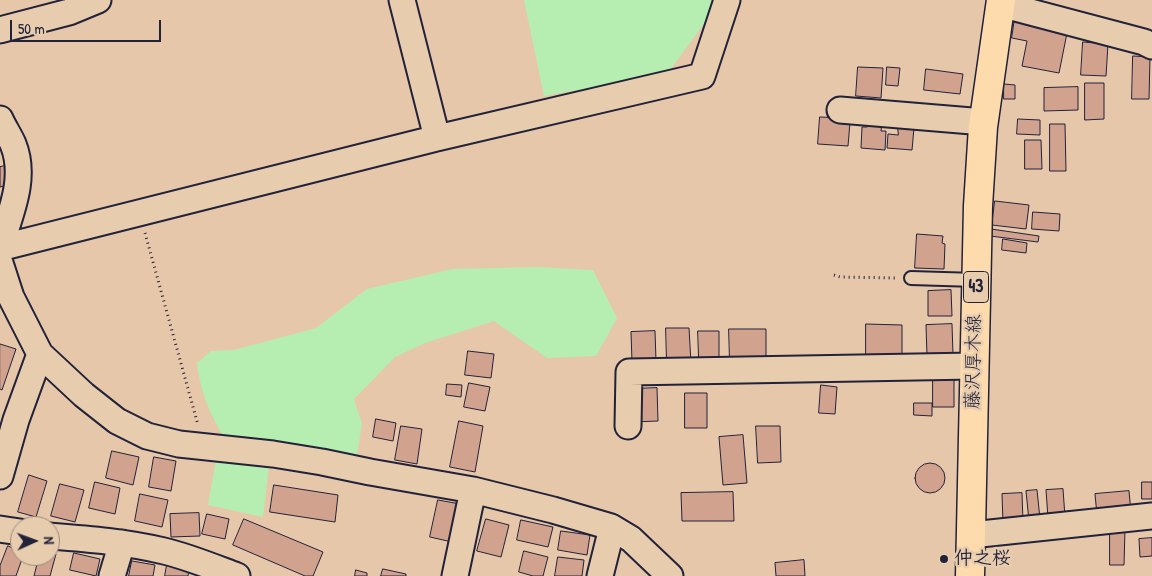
<!DOCTYPE html>
<html>
<head>
<meta charset="utf-8">
<style>
	body { margin:0 }
	#map { position:relative; width:1152px; height:576px; overflow:hidden; background:#e6c7a9; font-family:"Patrick Hand",sans-serif }
	canvas { display:block }
	.north { position:absolute; left:10px; top:516px; width:50px; height:50px; box-sizing:border-box; background:#e7cdae; border:1px solid #988980; border-radius:50%; rotate:88deg; font-size:14px; font-weight:700; line-height:20px; text-align:center; color:#22223b }
	.north::after { content:''; display:block; margin:auto; width:18px; height:22px; background:#22223b; clip-path:polygon(50% 0,100% 100%,50% 72%,0 100%) }
	.scale { position:absolute; left:10px; top:20px; width:151px; height:22px; box-sizing:border-box; border:2px solid #22223b; border-top:0; padding-left:6px; font-size:15px; line-height:18px; white-space:nowrap; color:#22223b; -webkit-text-stroke:4px #e7cdae; paint-order:stroke }
</style>
</head>
<body>
<div id="map">
<canvas width="1152" height="576"></canvas>
<div class="north">N</div>
<div class="scale">50 m</div>
</div>
<script>
const g = document.querySelector('canvas').getContext('2d');
g.lineJoin = 'round';
function fillPath(path, color) { g.fillStyle = color; g.fill(path, 'evenodd'); }
function stroke(path, color, width, dash) { g.strokeStyle = color; g.lineWidth = width; g.lineCap = dash ? 'butt' : 'round'; g.setLineDash(dash || []); g.stroke(path); }
function label(font, color, halo, rows, align = 'center') {
  g.font = font + ' "Patrick Hand","Klee One",sans-serif'; g.lineWidth = 5; g.setLineDash([]); g.textBaseline = 'middle'; g.strokeStyle = halo; g.fillStyle = color; for (const [text, x, y, turn = 0] of rows) {
    g.save(); g.translate(x, y); g.rotate((+turn || 0) * Math.PI / 180); g.textAlign = isNaN(turn) ? turn : align; if (halo) g.strokeText(text, 0, 0); g.fillText(text, 0, 0); g.restore();
  }
}
fillPath(new Path2D(`
	M 524,0 L 711,0 L 711,14 L 667,74 L 544,96 Z
	M 537,267 L 593,270 L 617,318 L 596,356 L 547,358 L 494,321 L 425,343 L 395,357 L 354,399 L 362,424 L 357,454 L 318,451 L 266,439 L 224,438 C 209,411 201,394 197,363 L 211,351 L 234,350 L 316,328 L 367,289 L 452,269 Z
	M 216,460 L 269,466 L 263,517 L 208,505 Z`), '#b6eeb2');
const building = new Path2D(`
	M 1015,18 L 1038,23 L 1038,27 L 1067,33 L 1059,73 L 1022,66 L 1027,41 L 1012,38 Z
	M 1083,42 L 1108,44 L 1106,76 L 1081,75 Z
	M 1133,56 L 1150,57 L 1149,99 L 1132,99 Z
	M 858,67 L 883,68 L 881,98 L 856,96 Z
	M 887,67 L 900,68 L 898,86 L 886,85 Z
	M 926,69 L 963,74 L 960,94 L 924,90 Z
	M 1085,83 L 1104,83 L 1104,119 L 1085,120 Z
	M 1004,84 L 1015,85 L 1015,99 L 1004,99 Z
	M 1078,87 L 1078,110 L 1044,111 L 1044,88 Z
	M 820,117 L 842,118 L 850,122 L 848,146 L 818,144 Z
	M 1018,119 L 1040,120 L 1040,135 L 1017,134 Z
	M 867,124 L 882,124 L 881,131 L 886,131 L 885,150 L 861,148 L 862,127 L 867,127 Z
	M 1050,124 L 1065,124 L 1066,171 L 1050,171 Z
	M 898,127 L 914,128 L 912,150 L 887,148 L 888,134 L 898,135 Z
	M 1025,140 L 1041,140 L 1042,169 L 1025,169 Z
	M 5,166 L 8,185 L 0,187 L 0,167 Z
	M 995,201 L 1029,205 L 1026,229 L 992,225 Z
	M 1033,212 L 1060,214 L 1059,231 L 1032,229 Z
	M 991,229 L 1039,236 L 1038,242 L 990,236 Z
	M 917,234 L 943,236 L 942,243 L 945,244 L 944,269 L 915,268 Z
	M 1003,239 L 1027,243 L 1026,253 L 1002,250 Z
	M 951,290 L 952,316 L 928,316 L 928,291 Z
	M 866,324 L 902,325 L 902,358 L 866,358 Z
	M 952,324 L 953,355 L 927,356 L 926,325 Z
	M 666,328 L 689,328 L 691,363 L 667,364 Z
	M 729,329 L 766,329 L 766,363 L 730,363 Z
	M 655,331 L 656,361 L 632,362 L 631,332 Z
	M 698,331 L 719,331 L 719,358 L 699,358 Z
	M 0,344 L 16,349 L 2,390 L 0,389 Z
	M 468,351 L 494,354 L 491,378 L 465,375 Z
	M 933,376 L 954,376 L 954,407 L 933,407 Z
	M 469,383 L 490,387 L 485,411 L 464,407 Z
	M 447,384 L 462,385 L 461,397 L 446,395 Z
	M 821,385 L 837,387 L 835,414 L 819,413 Z
	M 657,388 L 658,421 L 634,422 L 633,389 Z
	M 685,393 L 707,393 L 707,428 L 685,428 Z
	M 914,403 L 932,403 L 932,416 L 914,415 Z
	M 376,419 L 396,423 L 393,441 L 373,437 Z
	M 459,421 L 483,426 L 475,472 L 450,467 Z
	M 401,426 L 422,429 L 417,464 L 395,460 Z
	M 756,426 L 780,426 L 781,462 L 758,463 Z
	M 743,435 L 747,483 L 723,485 L 719,437 Z
	M 112,451 L 139,457 L 133,485 L 106,478 Z
	M 154,457 L 176,461 L 171,491 L 149,487 Z
	M915 478a15 15 0 1 1 30 0a15 15 0 1 1-30 0Z
	M 29,475 L 47,481 L 36,517 L 18,512 Z
	M 95,482 L 120,488 L 115,514 L 89,508 Z
	M 1142,482 L 1152,482 L 1152,499 L 1142,499 Z
	M 60,484 L 84,490 L 75,522 L 51,516 Z
	M 274,485 L 338,495 L 335,522 L 270,512 Z
	M 1063,489 L 1065,517 L 1048,518 L 1046,490 Z
	M 1037,490 L 1040,519 L 1029,521 L 1026,491 Z
	M 1129,491 L 1131,512 L 1097,515 L 1095,494 Z
	M 733,492 L 734,521 L 682,521 L 681,493 Z
	M 1022,493 L 1023,522 L 1003,523 L 1002,494 Z
	M 140,494 L 168,500 L 162,527 L 135,521 Z
	M 438,500 L 460,504 L 452,542 L 430,537 Z
	M 199,513 L 200,536 L 171,537 L 170,514 Z
	M 207,514 L 229,519 L 225,539 L 202,534 Z
	M 244,519 L 323,552 L 313,576 L 305,576 L 233,545 Z
	M 486,519 L 509,525 L 501,557 L 477,551 Z
	M 521,520 L 553,527 L 548,547 L 517,540 Z
	M 1110,529 L 1125,529 L 1124,565 L 1110,565 Z
	M 561,531 L 590,535 L 587,555 L 558,550 Z
	M 1152,538 L 1152,556 L 1140,557 L 1139,539 Z
	M 8,546 L 20,551 L 20,556 L 23,556 L 16,576 L 0,576 L 0,566 Z
	M 524,551 L 548,557 L 543,576 L 533,576 L 519,572 Z
	M 50,553 L 56,554 L 50,576 L 34,576 L 39,556 L 50,556 Z
	M 74,553 L 100,559 L 96,576 L 70,570 Z
	M 558,557 L 584,560 L 582,576 L 555,576 Z
	M 804,560 L 805,576 L 776,576 L 775,563 Z
	M 132,561 L 155,565 L 153,576 L 129,576 Z
	M 167,565 L 189,569 L 188,576 L 165,576 Z
	M 383,569 L 406,574 L 406,576 L 381,576 Z
	M 356,570 L 367,573 L 367,576 L 355,576 Z`);
fillPath(building, '#d1a28e');
stroke(building, '#22223b', 1);
const lane = new Path2D(`
	M 911,278 L 976,280`);
const street = new Path2D(`
	M 402,0 L 437,138
	M 1000,4 L 1144,42 L 1152,46
	M 0,30 L 69,12 L 98,0
	M 840,110 L 984,122
	M 0,119 C 4,128 9,135 13,144 C 27,178 10,214 0,247
	M 0,248 L 437,138 L 702,76 L 727,0
	M 0,263 L 11,297 L 40,354 L 84,395 L 117,421 L 147,436 L 179,444 L 273,454 L 322,462 L 370,472 L 473,490 L 553,510 L 611,527 L 631,539 L 670,576
	M 628,426 L 629,372 L 974,366
	M 0,476 L 16,420 L 40,354
	M 0,529 L 20,532
	M 971,535 L 1152,516
	M 50,536 C 88,539 127,542 164,551 C 189,557 213,567 237,576
	M 112,576 L 122,543
	M 455,576 L 473,490
	M 600,576 L 612,528`);
const primary = new Path2D(`
	M 970,576 L 978,206 L 983,127 L 1001,0`);
stroke(lane, '#22223b', 16);
stroke(street, '#22223b', 29);
stroke(primary, '#22223b', 31);
stroke(new Path2D(`
	M 145,233 L 198,425
	M 834,275 L 840,277 L 896,278`), '#22223b', 3, [1, 4]);
stroke(lane, '#e7cdae', 12);
stroke(street, '#e7cdae', 25);
stroke(primary, '#fedbac', 28);
for (const [x, y, r, color] of [
	[944,559,5,"#22223b"]
]) { const dot = new Path2D(); dot.arc(x, y, r, 0, 2 * Math.PI); g.fillStyle = color; g.fill(dot); stroke(dot, '#e7cdae', 2); }
for (const [x, y, w] of [
	[976,287,25]
]) { const box = new Path2D(); box.roundRect(x - w / 2, y - 15.5, w, 31, 4); g.fillStyle = '#e7cdae'; g.fill(box); stroke(box, '#22223b', 1); }
label('bold 18px', '#22223b', null, [
	["43",976,287]
]);
label('19px', '#22223b', '#e7cdae', [
	["藤沢厚木線",974,362,-89]
]);
label('bold 19px', '#22223b', '#e7cdae', [
	["仲之桜",954,559]
], 'left');
</script>
</body>
</html>
